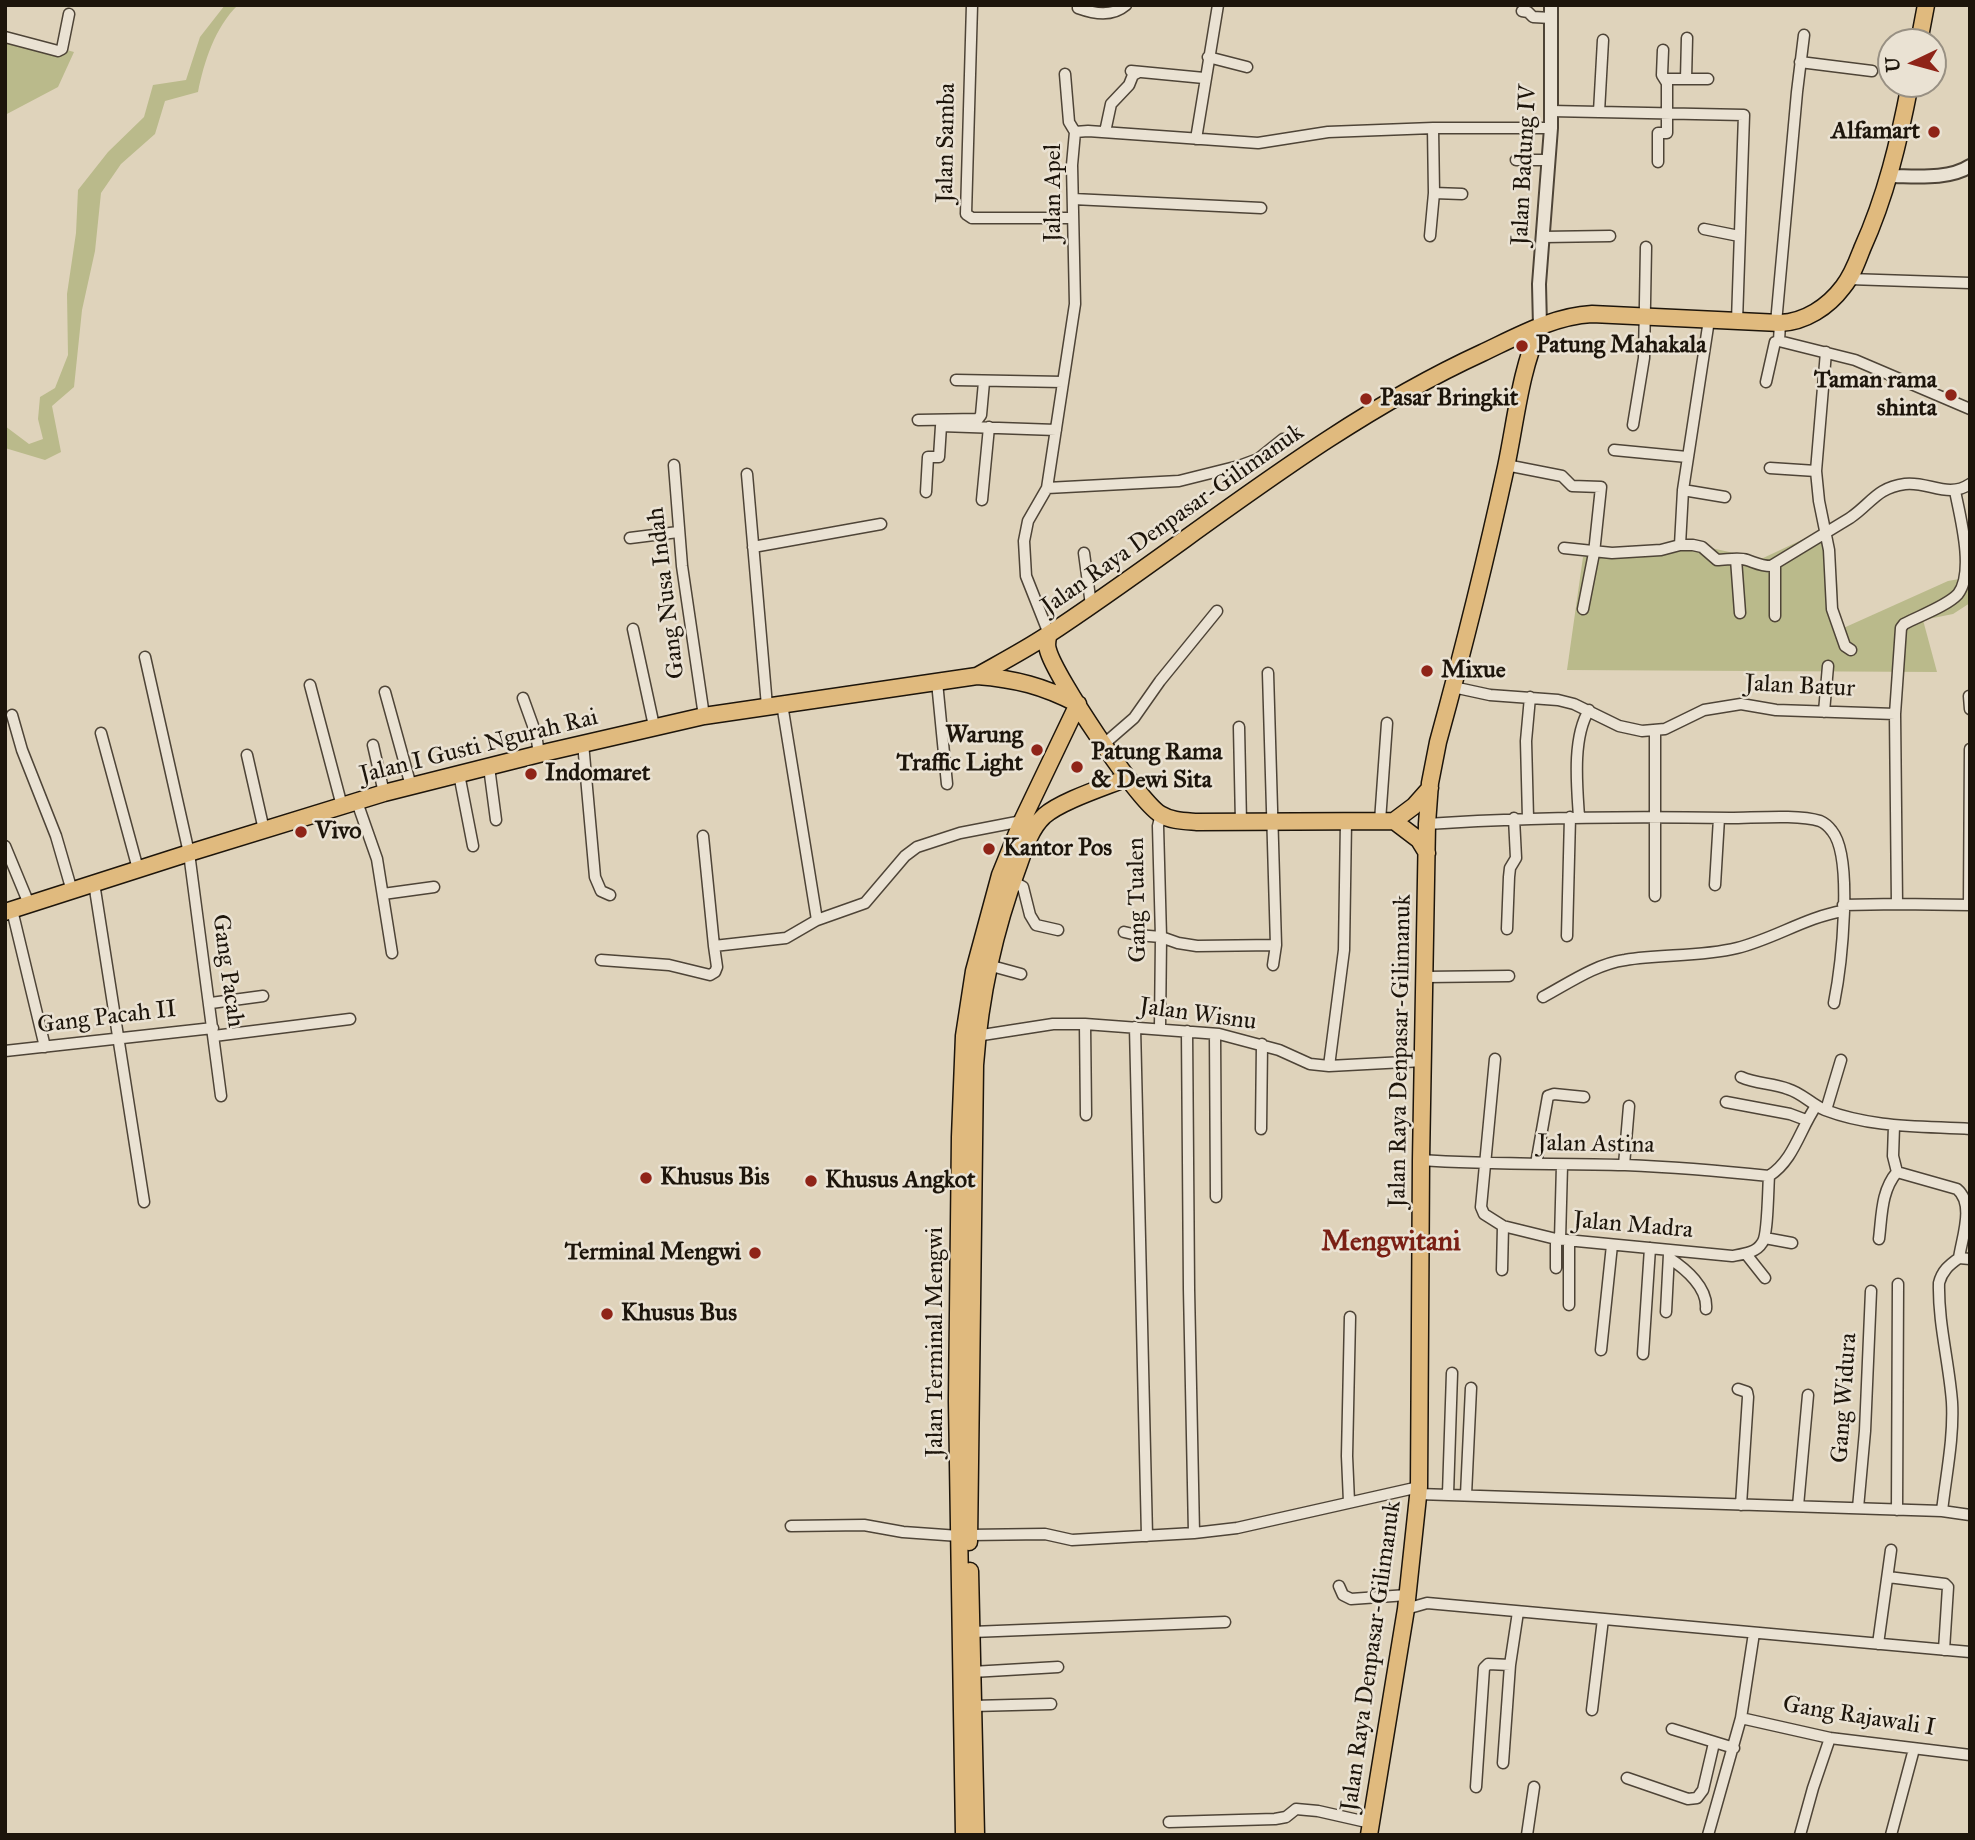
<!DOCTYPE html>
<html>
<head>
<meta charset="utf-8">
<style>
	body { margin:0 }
	#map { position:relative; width:1975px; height:1840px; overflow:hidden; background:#dfd3bb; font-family:"IM FELL Great Primer",serif }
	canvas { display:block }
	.frame { position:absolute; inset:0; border:7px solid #1d150b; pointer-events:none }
	.north { position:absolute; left:1877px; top:28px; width:70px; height:70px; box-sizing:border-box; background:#eae2d3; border:2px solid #989083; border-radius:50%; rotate:265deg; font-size:19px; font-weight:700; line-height:28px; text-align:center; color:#1d150b }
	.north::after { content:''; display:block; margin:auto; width:24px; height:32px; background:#8f2418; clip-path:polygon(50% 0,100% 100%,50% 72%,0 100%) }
</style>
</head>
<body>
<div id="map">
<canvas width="1975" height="1840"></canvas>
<div class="frame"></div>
<div class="north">U</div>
</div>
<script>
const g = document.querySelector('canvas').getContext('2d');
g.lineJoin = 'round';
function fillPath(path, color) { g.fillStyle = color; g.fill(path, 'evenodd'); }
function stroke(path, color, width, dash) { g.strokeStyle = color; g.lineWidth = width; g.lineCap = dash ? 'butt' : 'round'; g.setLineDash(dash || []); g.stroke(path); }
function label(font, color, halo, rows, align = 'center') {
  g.font = font + ' "IM FELL Great Primer",serif'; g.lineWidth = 5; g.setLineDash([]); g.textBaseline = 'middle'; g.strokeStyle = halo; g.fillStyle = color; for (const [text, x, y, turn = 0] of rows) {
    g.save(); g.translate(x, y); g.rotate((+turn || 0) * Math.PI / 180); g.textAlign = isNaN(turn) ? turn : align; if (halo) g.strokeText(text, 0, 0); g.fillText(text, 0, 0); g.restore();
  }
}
fillPath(new Path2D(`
	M 225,5 L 238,5 C 215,27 204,62 198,92 L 165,101 L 155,134 L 121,164 L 101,193 L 95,251 L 82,310 L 74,387 L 52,406 L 61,452 L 45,460 L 5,448 L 5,426 L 29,444 L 43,439 L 38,419 L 40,397 L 55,388 L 68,355 L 67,294 L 76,233 L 78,190 L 108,152 L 144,117 L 153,85 L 186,80 L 200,37 Z
	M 5,33 L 74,52 L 58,87 L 5,115 Z
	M 1825,529 L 1837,579 L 1839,630 L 1948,581 L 1970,577 L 1970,603 L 1953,614 L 1923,620 L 1937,672 L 1567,670 L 1583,557 L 1702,546 L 1761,559 Z`), '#baba8b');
const minor = new Path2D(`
	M 972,5 L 966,214 L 972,218 L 1073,218
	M 1078,8 C 1095,14 1112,17 1126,5
	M 1522,11 L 1528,12 L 1533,17 L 1551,18
	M 5,37 L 58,51 L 62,49 L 69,14
	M 1208,57 L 1247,67
	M 1800,62 L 1872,71
	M 1131,71 L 1204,78
	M 1065,74 L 1069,122 L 1075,132
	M 1666,79 L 1708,79
	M 1686,79 L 1687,38
	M 1551,111 L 1744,115 L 1737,321
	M 1599,112 L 1603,40
	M 1105,132 L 1111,104 L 1129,85 L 1133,75 L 1139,72
	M 1196,139 L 1218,5
	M 1516,160 L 1549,160
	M 1658,162 L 1658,133 L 1667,133 L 1667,83 L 1662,75 L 1663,50
	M 1434,193 L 1462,194
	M 1073,199 L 1261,208
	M 1704,229 L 1739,236
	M 1430,236 L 1434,193 L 1433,128
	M 1543,237 L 1610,236
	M 1849,279 L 1970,283
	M 1776,323 L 1797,92 L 1804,35
	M 1779,341 L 1855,360 L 1970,409
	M 1826,352 L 1816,471 L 1819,501 L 1829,550 L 1832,609 L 1845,646 L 1851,650
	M 956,380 L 1063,382
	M 1766,382 L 1775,342 L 1779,341 L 1780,323
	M 918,420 L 978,419 L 981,415 L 984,382
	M 1633,425 L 1644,358 L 1646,247
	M 1614,450 L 1687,457
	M 674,465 L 682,566 L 704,716
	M 1506,465 L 1562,476 L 1572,486 L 1601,487 L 1594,553 L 1583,609
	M 1770,468 L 1816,471
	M 747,474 L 767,706
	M 1047,488 L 1179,481 L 1239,466 L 1258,459 L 1283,439
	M 1683,490 L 1725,497
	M 926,492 L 928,457 L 939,457 L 941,426 L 1056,430
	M 982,500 L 989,427
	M 630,538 L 678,532
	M 1680,545 L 1683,490 L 1709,320
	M 753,547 L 881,524
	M 1564,548 L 1612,553 L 1661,550 L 1680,545 L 1693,545 L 1702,547 L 1717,560 C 1727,560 1738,557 1747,560 C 1756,563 1761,566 1771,566 L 1850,518 C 1872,503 1876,488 1905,484 C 1928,481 1948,499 1970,484
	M 1084,553 L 1091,605
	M 1736,559 L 1740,613
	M 1775,564 L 1775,616
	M 633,629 L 654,726
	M 1049,634 L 1026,576 L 1024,541 L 1028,521 L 1047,488 L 1075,304 L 1072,165 L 1075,132 L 1088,131 L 1258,143 L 1328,132 L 1433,128 L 1551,128
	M 145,657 L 189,853 L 221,1096
	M 1268,673 L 1276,945 L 1273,965
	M 937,682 L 947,784
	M 310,685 L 342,806
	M 1453,687 L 1490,695 L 1558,700 L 1574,704 L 1619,726 L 1642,731 L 1665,729 L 1704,710 L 1741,704 L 1776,710 L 1895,714 L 1897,904 L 1970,905
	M 385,692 L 411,786
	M 1969,696 L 1970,709
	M 523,698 L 536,734 L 539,754
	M 782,704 L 817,920 L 865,903 L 905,856 L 917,847 L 960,833 L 1022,821
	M 1824,712 L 1828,666
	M 1895,714 L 1901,628 L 1904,624 C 1919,616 1947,606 1958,594 C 1975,572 1960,516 1955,491
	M 12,715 L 22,750 L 56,836 L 72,891
	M 1239,727 L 1241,823
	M 101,733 L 138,869
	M 583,743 L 595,877 L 601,891 L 610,895
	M 1104,744 L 1134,718 L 1160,681 L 1217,611
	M 373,745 L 384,793
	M 247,755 L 264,830
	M 489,767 L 496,820
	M 459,774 L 473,846
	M 357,802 L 377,859 L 392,953
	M 1579,817 C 1577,786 1572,738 1589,710
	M 1528,818 L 1526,741 L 1530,697
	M 1380,821 L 1387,723
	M 1427,824 C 1528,817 1628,816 1730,818 C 1754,818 1798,814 1820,821 C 1825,823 1829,827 1832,831 C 1854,858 1841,968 1834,1003
	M 703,836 L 714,946
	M 5,846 L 29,904
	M 1010,880 L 1023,887 L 1030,915 L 1036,925 L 1058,930
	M 94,883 L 144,1202
	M 1715,885 L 1719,818
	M 383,894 L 434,887
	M 1655,896 L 1655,730
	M 1843,905 L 1897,904
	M 1969,905 L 1970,749
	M 12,910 L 45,1047
	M 1507,929 L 1509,877 L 1510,868 L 1516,858 L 1514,818
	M 1124,932 L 1137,935 L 1161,937 L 1178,943 L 1197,946 L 1276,945
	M 1567,936 L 1570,817
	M 601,960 L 669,965 L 710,975 L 715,972 L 717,967 L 714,946 L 786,938 L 817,920
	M 988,965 L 1021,974
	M 1425,977 L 1509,976
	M 1543,997 C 1569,983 1596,964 1625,960 C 1662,954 1701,957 1737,948 C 1774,939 1806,917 1843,911
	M 211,1003 L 263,996
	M 1085,1024 L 1086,1115
	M 1135,1027 L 1147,1536
	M 1160,1028 L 1161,937 L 1158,826 L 1161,814
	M 1187,1031 L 1189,1289 L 1194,1533
	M 1215,1034 L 1216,1197
	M 214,1036 L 350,1019
	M 976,1036 L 1053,1024 L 1085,1024 L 1219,1034 L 1279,1050 L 1310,1064 L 1329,1066 L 1423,1061
	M 5,1051 L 213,1028
	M 1495,1059 L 1481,1207 L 1484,1214 L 1503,1226 L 1556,1239 L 1732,1256 C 1743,1254 1756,1253 1762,1243 C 1768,1236 1768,1188 1769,1176
	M 1329,1066 L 1344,950 L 1346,821
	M 1741,1077 C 1756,1084 1772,1083 1788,1089 C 1802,1093 1812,1105 1825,1110 C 1872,1128 1921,1126 1970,1129
	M 1726,1102 L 1790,1114 L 1806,1120
	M 1826,1110 L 1841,1060
	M 1894,1126 L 1893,1156 L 1897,1172 L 1957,1189 C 1975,1204 1962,1237 1959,1258
	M 1261,1129 L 1262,1044
	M 1421,1160 C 1489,1165 1557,1163 1625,1165 C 1673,1167 1721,1171 1769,1176
	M 1536,1164 L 1548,1096 L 1554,1094 L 1584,1097
	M 1624,1165 L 1629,1106
	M 1769,1176 C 1794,1160 1800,1129 1816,1106
	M 1765,1238 L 1792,1243
	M 1879,1239 C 1882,1215 1881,1191 1897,1172
	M 1560,1240 L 1562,1165
	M 1746,1254 L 1765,1278
	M 1669,1258 C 1686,1269 1708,1288 1706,1309
	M 1556,1268 L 1556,1239
	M 1502,1270 L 1503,1226
	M 1569,1305 L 1569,1241
	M 1666,1312 L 1669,1254
	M 1601,1350 L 1612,1245
	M 1643,1354 L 1650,1248
	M 1738,1389 L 1747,1392 L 1748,1397 L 1741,1505
	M 1418,1494 L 1942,1511 L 1970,1515
	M 1448,1494 L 1452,1373
	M 1466,1495 L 1471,1388
	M 1349,1502 L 1347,1456 L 1350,1317
	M 1798,1506 L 1808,1395
	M 1858,1508 L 1865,1431 L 1871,1291
	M 1897,1510 L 1898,1284
	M 1942,1511 C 1946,1475 1954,1438 1952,1402 C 1949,1362 1938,1323 1939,1283 C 1942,1271 1949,1265 1959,1258 L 1970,1259
	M 791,1526 L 864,1525 L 903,1532 L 959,1536
	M 969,1535 L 1045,1534 L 1072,1540 L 1194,1533 L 1237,1528 L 1419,1487
	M 1888,1577 L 1945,1584 L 1948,1587 L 1944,1650
	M 1339,1586 L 1343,1595 L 1351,1599 L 1407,1595
	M 1406,1609 L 1427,1603 L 1970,1652
	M 972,1632 L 1225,1622
	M 1878,1644 L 1891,1550
	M 972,1672 L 1058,1667
	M 973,1706 L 1051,1704
	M 1592,1710 L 1603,1619
	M 1741,1718 L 1830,1738 L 1970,1755
	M 1672,1729 L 1734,1748
	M 1503,1763 L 1510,1665 L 1518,1612
	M 1627,1778 L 1688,1799 L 1697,1798 L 1703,1790 L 1714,1743
	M 1476,1787 L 1484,1668 L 1488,1664 L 1510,1665
	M 1169,1822 L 1275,1819 L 1286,1817 L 1296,1809 L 1318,1811 L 1371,1823
	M 1527,1835 L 1534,1787
	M 1708,1835 L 1741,1718 L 1754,1633
	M 1800,1835 L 1813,1788 L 1830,1738
	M 1891,1835 L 1914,1749`);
const tertiary = new Path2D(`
	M 1890,176 C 1914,176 1949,180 1970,166
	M 1540,327 L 1539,284 L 1551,128 L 1551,5`);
const trunk = new Path2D(`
	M 1919,42 L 1926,5
	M 1049,634 C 1047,640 1046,644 1048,650 C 1055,677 1137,799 1160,814 C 1171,821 1185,821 1197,822 L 1394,821 L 1419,840 L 1427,853
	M 977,676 C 1000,663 1023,651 1046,636 C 1191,541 1323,426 1482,353 C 1516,337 1553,316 1592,314 L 1780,323 C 1805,322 1828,307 1843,287 C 1852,276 1857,262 1862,249 C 1886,196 1899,141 1910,84
	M 1394,821 L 1414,806 L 1430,788
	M 5,912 L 189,853 L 384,793 L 539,754 L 704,716 L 977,676 C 1016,679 1043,686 1078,704
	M 969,1542 L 975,1065 C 980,997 994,931 1018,867 C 1024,850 1030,829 1044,816 C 1061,801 1105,787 1127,778
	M 970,1571 L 976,1835
	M 964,1835 L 957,1401 L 960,1137 L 964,1036 L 974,971 L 1000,875 L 1022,821 L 1078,704
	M 1369,1835 L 1406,1609 L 1419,1487 L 1421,1160 L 1427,824 L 1430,783 L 1438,742 C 1463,651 1486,559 1506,467 C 1516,420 1520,371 1540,327`);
stroke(minor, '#4e4437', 13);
stroke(tertiary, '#4e4437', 16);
stroke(trunk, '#1d150b', 19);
stroke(minor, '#eae2d3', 10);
stroke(tertiary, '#eae2d3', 12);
stroke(trunk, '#e0ba7e', 16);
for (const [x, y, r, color] of [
	[1934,132,7,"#8f2418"],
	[1522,346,7,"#8f2418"],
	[1951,395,7,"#8f2418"],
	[1366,399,7,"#8f2418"],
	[1427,671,7,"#8f2418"],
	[1037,750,7,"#8f2418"],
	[1077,767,7,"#8f2418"],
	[531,774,7,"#8f2418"],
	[301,832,7,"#8f2418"],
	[989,849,7,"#8f2418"],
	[646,1178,7,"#8f2418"],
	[811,1181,7,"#8f2418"],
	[755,1253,7,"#8f2418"],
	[607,1314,7,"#8f2418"]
]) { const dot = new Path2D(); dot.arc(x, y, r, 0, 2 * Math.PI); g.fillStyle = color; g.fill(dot); stroke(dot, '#eae2d3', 2.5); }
label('bold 24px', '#1d150b', '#eae2d3', [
	["Alfamart",1920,132,"right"],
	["Patung Mahakala",1536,346],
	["Taman rama",1937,381,"right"],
	["shinta",1937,409,"right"],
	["Pasar Bringkit",1380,399],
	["Mixue",1441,671],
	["Warung",1023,736,"right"],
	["Traffic Light",1023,764,"right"],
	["Patung Rama",1091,753],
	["& Dewi Sita",1091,781],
	["Indomaret",545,774],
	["Vivo",315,832],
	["Kantor Pos",1003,849],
	["Khusus Bis",660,1178],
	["Khusus Angkot",825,1181],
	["Terminal Mengwi",741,1253,"right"],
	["Khusus Bus",621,1314]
], 'left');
label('24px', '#1d150b', '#eae2d3', [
	["Jalan Samba",947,143,-89],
	["Jalan Badung IV",1525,165,-87],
	["Jalan Apel",1054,193,-90],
	["Jalan Raya Denpasar-Gilimanuk",1173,520,-35],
	["Gang Nusa Indah",667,593,-97],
	["Jalan Batur",1800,687,3],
	["Jalan I Gusti Ngurah Rai",479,747,-14],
	["Gang Tualen",1138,900,-91],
	["Gang Pacah",227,971,82],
	["Jalan Wisnu",1198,1015,8],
	["Gang Pacah II",107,1018,-7],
	["Jalan Raya Denpasar-Gilimanuk",1401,1051,-89],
	["Jalan Astina",1596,1145,1],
	["Jalan Madra",1633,1226,5],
	["Jalan Terminal Mengwi",936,1342,-90],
	["Gang Widura",1845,1398,-86],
	["Jalan Raya Denpasar-Gilimanuk",1372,1656,-82],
	["Gang Rajawali I",1859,1717,9]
]);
label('bold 28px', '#7a1f14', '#eae2d3', [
	["Mengwitani",1391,1243]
]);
</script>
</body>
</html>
